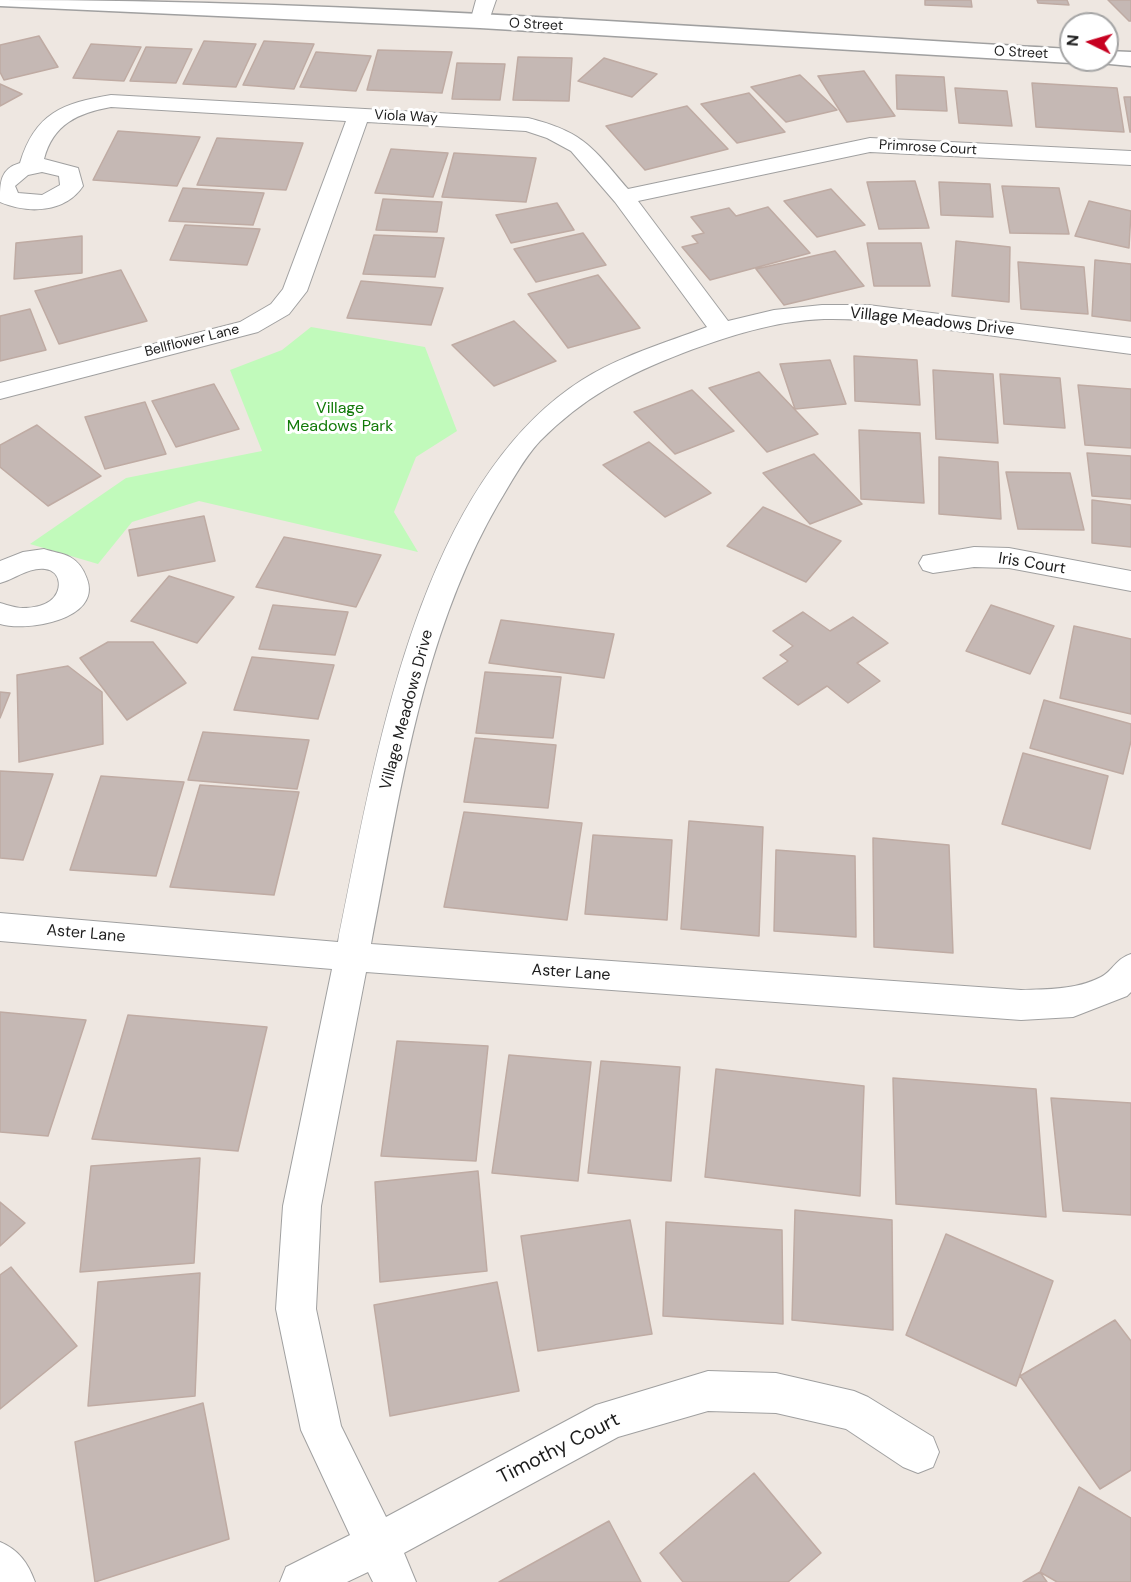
<!DOCTYPE html>
<html>
<head>
<meta charset="utf-8">
<style>
	body { margin:0 }
	#map { position:relative; width:1131px; height:1582px; overflow:hidden; background:#eee7e1; font-family:"DM Sans",sans-serif }
	canvas { display:block }
	.north { position:absolute; left:1059px; top:12px; width:60px; height:60px; box-sizing:border-box; background:#fff; border:2px solid #a4a4a4; border-radius:50%; rotate:275deg; font-size:16px; font-weight:700; line-height:24px; text-align:center; color:#1c1c1c }
	.north::after { content:''; display:block; margin:auto; width:21px; height:27px; background:#c70020; clip-path:polygon(50% 0,100% 100%,50% 72%,0 100%) }
</style>
</head>
<body>
<div id="map">
<canvas width="1131" height="1582"></canvas>
<div class="north">N</div>
</div>
<script>
const g = document.querySelector('canvas').getContext('2d');
g.lineJoin = 'round';
function fillPath(path, color) { g.fillStyle = color; g.fill(path, 'evenodd'); }
function stroke(path, color, width, dash) { g.strokeStyle = color; g.lineWidth = width; g.lineCap = dash ? 'butt' : 'round'; g.setLineDash(dash || []); g.stroke(path); }
function label(font, color, halo, rows, align = 'center') {
  g.font = font + ' "DM Sans",sans-serif'; g.lineWidth = 6; g.setLineDash([]); g.textBaseline = 'middle'; g.strokeStyle = halo; g.fillStyle = color; for (const [text, x, y, turn = 0] of rows) {
    g.save(); g.translate(x, y); g.rotate((+turn || 0) * Math.PI / 180); g.textAlign = isNaN(turn) ? turn : align; if (halo) g.strokeText(text, 0, 0); g.fillText(text, 0, 0); g.restore();
  }
}
fillPath(new Path2D(`
	M 311,327 L 425,347 L 457,431 L 416,457 L 394,512 L 418,552 L 199,501 L 132,522 L 98,564 L 30,544 L 126,478 L 262,451 L 230,370 L 282,350 Z`), '#c1fabb');
const building = new Path2D(`
	M 925,0 L 971,0 L 972,7 L 925,5 Z
	M 1037,0 L 1067,0 L 1069,5 L 1038,3 Z
	M 1108,0 L 1131,0 L 1131,21 L 1129,21 Z
	M 39,36 L 58,67 L 4,80 L 0,72 L 0,45 Z
	M 204,41 L 256,44 L 236,87 L 183,84 Z
	M 264,41 L 314,44 L 294,89 L 243,85 Z
	M 91,44 L 141,47 L 124,81 L 73,78 Z
	M 146,47 L 192,49 L 176,83 L 130,81 Z
	M 378,50 L 452,52 L 442,93 L 367,90 Z
	M 316,52 L 371,56 L 356,91 L 300,87 Z
	M 518,57 L 572,58 L 569,101 L 513,100 Z
	M 604,58 L 657,74 L 632,97 L 578,81 Z
	M 457,63 L 505,64 L 500,100 L 452,99 Z
	M 864,71 L 895,116 L 847,122 L 818,76 Z
	M 800,75 L 837,110 L 786,122 L 751,87 Z
	M 896,75 L 944,77 L 947,111 L 897,109 Z
	M 1032,83 L 1117,88 L 1124,132 L 1036,127 Z
	M 0,84 L 22,94 L 0,106 Z
	M 955,88 L 1007,91 L 1012,126 L 959,123 Z
	M 749,93 L 785,132 L 737,143 L 701,104 Z
	M 1124,97 L 1131,97 L 1131,132 L 1130,132 Z
	M 687,106 L 728,149 L 645,170 L 606,126 Z
	M 118,131 L 200,137 L 177,186 L 93,180 Z
	M 217,138 L 303,143 L 286,190 L 197,185 Z
	M 391,149 L 448,153 L 433,197 L 375,193 Z
	M 454,153 L 536,158 L 526,202 L 442,197 Z
	M 915,181 L 929,228 L 879,229 L 867,182 Z
	M 939,182 L 990,184 L 993,217 L 941,215 Z
	M 1002,186 L 1059,188 L 1069,234 L 1010,233 Z
	M 183,188 L 264,193 L 253,225 L 169,221 Z
	M 831,189 L 865,225 L 817,237 L 784,201 Z
	M 383,199 L 442,202 L 437,232 L 376,230 Z
	M 1089,201 L 1131,211 L 1129,248 L 1075,236 Z
	M 557,203 L 574,230 L 511,243 L 496,215 Z
	M 768,207 L 810,253 L 710,280 L 682,247 L 698,243 L 692,236 L 704,233 L 691,217 L 729,208 L 736,216 Z
	M 185,225 L 260,229 L 247,265 L 170,260 Z
	M 583,233 L 606,265 L 536,282 L 514,249 Z
	M 374,235 L 444,238 L 435,277 L 363,274 Z
	M 82,236 L 82,273 L 14,279 L 16,243 Z
	M 956,241 L 1010,247 L 1009,302 L 952,296 Z
	M 867,243 L 921,243 L 930,286 L 874,286 Z
	M 835,251 L 864,286 L 784,305 L 756,269 Z
	M 1095,260 L 1131,264 L 1131,321 L 1092,316 Z
	M 1018,262 L 1084,267 L 1088,314 L 1021,309 Z
	M 121,270 L 147,321 L 59,344 L 35,291 Z
	M 598,275 L 640,328 L 568,348 L 528,294 Z
	M 361,281 L 443,288 L 431,325 L 347,318 Z
	M 30,309 L 46,350 L 0,361 L 0,316 Z
	M 514,321 L 556,361 L 494,386 L 452,345 Z
	M 854,356 L 917,360 L 920,405 L 855,401 Z
	M 830,360 L 846,404 L 795,409 L 780,364 Z
	M 933,370 L 993,374 L 998,443 L 936,439 Z
	M 759,372 L 818,434 L 767,452 L 709,388 Z
	M 1000,374 L 1060,378 L 1065,428 L 1004,424 Z
	M 214,384 L 239,429 L 176,447 L 152,401 Z
	M 1078,385 L 1131,389 L 1131,448 L 1085,445 Z
	M 692,390 L 734,431 L 675,454 L 634,412 Z
	M 145,402 L 166,454 L 105,469 L 85,417 Z
	M 37,425 L 101,476 L 48,506 L 0,467 L 0,445 Z
	M 859,430 L 920,433 L 924,503 L 861,499 Z
	M 649,442 L 711,493 L 665,517 L 603,465 Z
	M 1087,453 L 1131,456 L 1131,499 L 1092,496 Z
	M 814,454 L 862,504 L 810,524 L 763,473 Z
	M 939,457 L 998,462 L 1001,519 L 939,514 Z
	M 1006,472 L 1070,473 L 1084,530 L 1018,529 Z
	M 1092,500 L 1131,505 L 1131,547 L 1092,543 Z
	M 763,507 L 841,541 L 806,582 L 727,546 Z
	M 204,516 L 215,561 L 138,576 L 129,530 Z
	M 284,537 L 381,555 L 356,607 L 256,587 Z
	M 169,576 L 234,597 L 197,643 L 131,621 Z
	M 273,605 L 348,612 L 335,655 L 259,649 Z
	M 991,605 L 1054,626 L 1030,674 L 966,651 Z
	M 803,612 L 830,631 L 853,617 L 888,643 L 857,663 L 880,681 L 848,703 L 827,686 L 798,705 L 763,678 L 788,661 L 780,655 L 793,646 L 773,631 Z
	M 501,620 L 614,634 L 604,678 L 489,663 Z
	M 1074,626 L 1131,639 L 1131,714 L 1060,698 Z
	M 108,642 L 153,642 L 186,683 L 127,720 L 80,658 Z
	M 252,657 L 334,665 L 318,719 L 234,710 Z
	M 68,666 L 102,692 L 103,744 L 19,762 L 17,675 Z
	M 485,672 L 561,677 L 553,738 L 476,733 Z
	M 0,692 L 10,693 L 0,718 Z
	M 1044,700 L 1131,724 L 1131,741 L 1123,774 L 1030,748 Z
	M 203,732 L 309,740 L 297,789 L 188,780 Z
	M 475,738 L 556,745 L 548,808 L 464,802 Z
	M 1023,753 L 1108,776 L 1090,849 L 1002,824 Z
	M 0,771 L 53,774 L 23,860 L 0,858 Z
	M 101,776 L 184,782 L 156,876 L 70,870 Z
	M 200,785 L 299,792 L 274,895 L 170,887 Z
	M 464,812 L 582,823 L 567,920 L 444,907 Z
	M 689,821 L 763,827 L 759,936 L 681,929 Z
	M 593,835 L 672,840 L 667,920 L 585,914 Z
	M 873,838 L 949,845 L 953,953 L 874,947 Z
	M 776,850 L 855,856 L 856,937 L 774,931 Z
	M 0,1012 L 86,1020 L 48,1136 L 0,1132 Z
	M 128,1015 L 267,1027 L 238,1151 L 92,1139 Z
	M 397,1041 L 488,1046 L 476,1161 L 381,1156 Z
	M 509,1055 L 591,1062 L 578,1181 L 492,1173 Z
	M 601,1061 L 680,1067 L 671,1181 L 588,1173 Z
	M 716,1069 L 864,1086 L 860,1196 L 705,1177 Z
	M 893,1078 L 1036,1089 L 1046,1217 L 896,1204 Z
	M 1051,1098 L 1131,1103 L 1131,1215 L 1063,1211 Z
	M 200,1158 L 194,1263 L 80,1272 L 91,1166 Z
	M 478,1171 L 487,1271 L 380,1282 L 375,1182 Z
	M 0,1202 L 25,1223 L 0,1246 Z
	M 795,1210 L 892,1220 L 893,1330 L 792,1320 Z
	M 630,1220 L 652,1334 L 538,1351 L 521,1236 Z
	M 666,1222 L 782,1230 L 783,1324 L 663,1316 Z
	M 946,1234 L 1053,1281 L 1016,1386 L 906,1335 Z
	M 11,1267 L 77,1346 L 0,1409 L 0,1275 Z
	M 200,1273 L 195,1396 L 88,1406 L 98,1282 Z
	M 497,1282 L 519,1391 L 390,1416 L 374,1305 Z
	M 1115,1320 L 1131,1341 L 1131,1470 L 1100,1489 L 1020,1376 Z
	M 203,1403 L 229,1539 L 95,1582 L 75,1442 Z
	M 754,1473 L 821,1553 L 788,1582 L 683,1582 L 660,1553 Z
	M 1079,1487 L 1131,1518 L 1131,1582 L 1057,1582 L 1040,1572 Z
	M 609,1521 L 641,1582 L 499,1582 Z
	M 1040,1572 L 1047,1582 L 1023,1582 Z`);
fillPath(building, '#c5b8b4');
stroke(building, '#bfaba3', 1.5);
const minor = new Path2D(`
	M 476,0 L 496,0 L 487,26 L 473,26 L 470,22 Z
	M 111,95 L 528,118 C 584,132 592,147 628,189 L 870,138 L 1131,151 L 1131,165 L 870,152 L 638,201 L 728,321 L 774,310 L 822,305 L 868,305 L 1131,338 L 1131,354 C 1073,346 1015,339 957,331 C 913,325 869,318 824,319 C 774,321 729,336 683,353 C 626,375 584,397 540,441 C 523,459 511,483 498,504 C 421,637 400,795 371,944 L 1021,990 C 1048,989 1076,990 1101,977 C 1114,970 1115,959 1131,954 L 1131,992 L 1127,996 L 1073,1017 L 1021,1020 L 366,972 L 321,1206 L 316,1309 L 341,1426 L 386,1517 L 596,1405 L 708,1371 L 776,1373 L 854,1391 L 868,1397 L 933,1437 L 939,1452 L 933,1467 L 918,1473 L 903,1467 L 846,1429 L 776,1413 L 708,1411 L 618,1437 L 404,1553 L 416,1582 L 373,1582 L 368,1572 L 347,1582 L 280,1582 L 286,1567 L 350,1535 L 301,1430 L 276,1309 L 283,1206 L 332,969 L 0,941 L 0,913 L 338,942 C 375,763 416,486 582,380 C 620,356 665,343 707,327 L 615,202 L 571,151 L 547,138 L 526,131 L 367,122 L 307,291 L 289,314 L 258,332 L 0,399 L 0,383 L 240,322 L 271,304 L 283,289 L 346,121 L 111,107 C 78,113 53,124 44,159 L 78,168 L 83,186 C 65,213 28,214 0,202 C 0,182 0,169 20,163 C 35,113 63,103 111,95 ZM 42,172 L 59,176 L 60,185 L 42,195 L 18,193 L 15,186 L 28,175 Z
	M 974,547 L 1009,548 L 1131,571 L 1131,591 L 1009,568 L 974,567 L 933,573 L 923,570 L 919,563 L 923,556 Z
	M 44,549 C 52,552 63,553 70,557 C 79,562 84,570 87,579 C 102,620 26,632 0,624 L 0,603 C 8,605 15,608 23,608 C 32,608 43,606 50,601 C 63,592 62,571 45,569 C 29,567 15,579 0,583 L 0,561 L 23,552 Z
	M 0,1542 C 19,1550 28,1563 35,1582 L 0,1582 Z`);
const tertiary = new Path2D(`
	M 0,0 C 357,0 715,29 1071,49 L 1071,60 L 1079,60 L 1071,63 L 480,28 L 0,6 Z
	M 1107,51 L 1131,52 L 1131,66 L 1099,63 L 1097,60 L 1107,60 Z`);
stroke(minor, '#a0a0a0', 2);
stroke(tertiary, '#a0a0a0', 3);
fillPath(minor, '#fff');
fillPath(tertiary, '#fff');
label('14px', '#1c1c1c', '#fff', [
	["O Street",536,25,3],
	["O Street",1021,53,3],
	["Viola Way",406,117,3],
	["Primrose Court",928,148,3],
	["Bellflower Lane",192,341,-14]
]);
label('16px', '#1c1c1c', '#fff', [
	["Village Meadows Drive",932,322,6],
	["Iris Court",1032,564,9],
	["Village Meadows Drive",407,710,-75],
	["Aster Lane",86,934,5],
	["Aster Lane",571,973,4]
]);
label('16px', '#127a09', '#fff', [
	["Village",340,409],
	["Meadows Park",340,427]
]);
label('20px', '#1c1c1c', '#fff', [
	["Timothy Court",559,1449,-27]
]);
</script>
</body>
</html>
